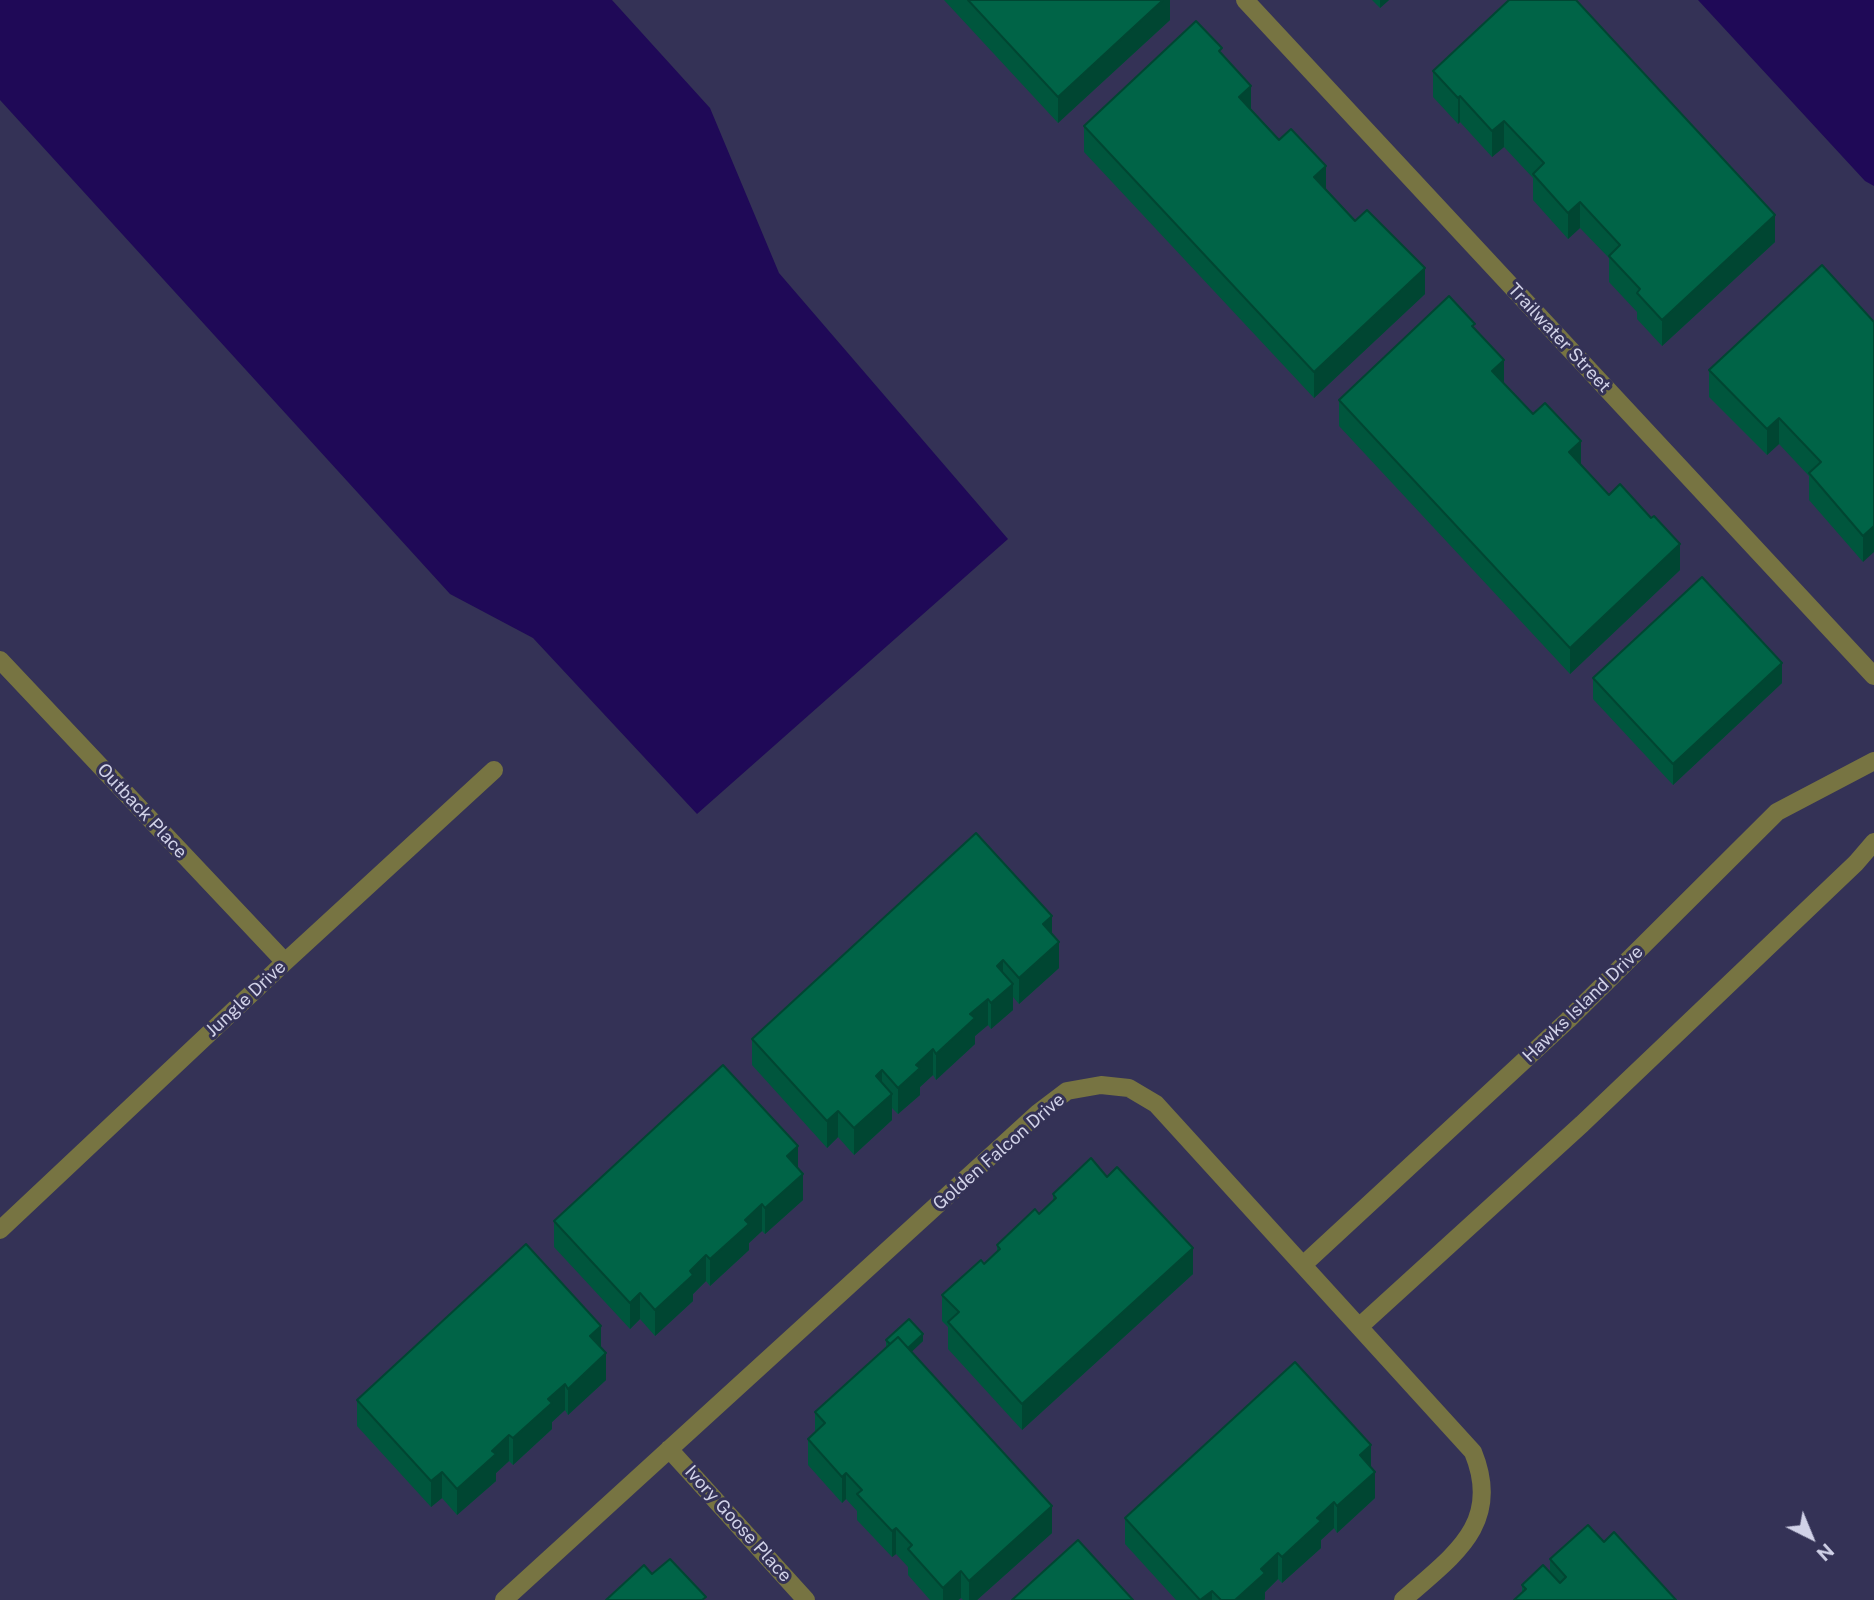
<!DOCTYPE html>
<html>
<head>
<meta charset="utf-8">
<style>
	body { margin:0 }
	#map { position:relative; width:1874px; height:1600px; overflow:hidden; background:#343256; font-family:"Public Sans",sans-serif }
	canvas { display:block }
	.north { position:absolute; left:1776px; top:1502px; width:70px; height:70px; -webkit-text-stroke:5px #343256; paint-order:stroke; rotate:137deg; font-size:19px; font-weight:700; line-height:28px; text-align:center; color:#d1d2e8 }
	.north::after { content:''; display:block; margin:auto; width:24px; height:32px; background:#d1d2e8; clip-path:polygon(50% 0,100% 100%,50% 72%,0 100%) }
</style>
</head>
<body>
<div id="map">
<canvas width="1874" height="1600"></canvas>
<div class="north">N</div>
</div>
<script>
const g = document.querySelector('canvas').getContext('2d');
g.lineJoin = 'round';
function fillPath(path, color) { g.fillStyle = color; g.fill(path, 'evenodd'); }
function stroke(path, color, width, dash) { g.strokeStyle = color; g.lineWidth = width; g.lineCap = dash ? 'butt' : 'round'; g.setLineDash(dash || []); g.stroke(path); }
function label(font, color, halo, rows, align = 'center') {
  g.font = font + ' "Public Sans",sans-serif'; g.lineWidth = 6; g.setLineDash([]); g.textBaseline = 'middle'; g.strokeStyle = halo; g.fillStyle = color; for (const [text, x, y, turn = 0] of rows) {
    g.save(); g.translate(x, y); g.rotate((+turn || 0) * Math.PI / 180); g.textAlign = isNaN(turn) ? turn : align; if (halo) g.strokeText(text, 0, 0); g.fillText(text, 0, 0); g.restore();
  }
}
fillPath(new Path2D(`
	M 0,0 L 612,0 L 710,108 L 779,273 L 1008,539 L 697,814 L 533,638 L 450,594 L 0,100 Z
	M 1698,0 L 1874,0 L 1874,186 L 1865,181 Z`), '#1f0957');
stroke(new Path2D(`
	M 1245,0 L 1874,676
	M 0,660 L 285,962
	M 0,1230 L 285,962 L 494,770
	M 1303,1265 L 1568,1020 L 1777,812 L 1874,761
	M 1359,1327 L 1582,1124 L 1856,863 L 1874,842
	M 669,1449 L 806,1600
	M 504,1600 L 1038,1113 L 1067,1091 L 1101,1085 L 1129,1088 L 1156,1104 L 1473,1452 C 1503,1525 1452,1556 1403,1600`), '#777442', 18);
fillPath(new Path2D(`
	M 944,0 L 1170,0 L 1170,20 L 1058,123 Z
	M 1372,0 L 1389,0 L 1380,8 Z
	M 1222,54 L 1251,109 L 1425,294 L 1314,398 L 1084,152 L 1084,126 Z
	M 1433,71 L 1775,242 L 1662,346 L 1637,319 L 1637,312 L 1609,282 L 1609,258 L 1580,228 L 1568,239 L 1533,200 L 1533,178 L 1504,147 L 1492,157 L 1460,122 L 1458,124 L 1433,97 Z
	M 1874,322 L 1863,562 L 1809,500 L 1809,476 L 1779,444 L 1767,455 L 1709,397 L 1709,370 Z
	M 1475,329 L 1504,383 L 1680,570 L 1570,674 L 1339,426 L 1339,400 Z
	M 1593,678 L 1782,683 L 1673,785 L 1593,699 Z
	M 1052,934 L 1059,968 L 1019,1004 L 1013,997 L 1013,1010 L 991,1029 L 988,1025 L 975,1036 L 975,1044 L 936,1080 L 933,1075 L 920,1087 L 920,1095 L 898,1114 L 892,1108 L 892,1120 L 854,1155 L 838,1137 L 827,1148 L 752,1065 L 752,1039 Z
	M 798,1169 L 803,1200 L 765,1234 L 762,1231 L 749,1243 L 749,1250 L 710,1286 L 706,1281 L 693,1294 L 693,1301 L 655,1336 L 640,1319 L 630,1329 L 554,1247 L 554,1221 Z
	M 1053,1194 L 1193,1274 L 1022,1430 L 948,1349 L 948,1327 L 942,1321 L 942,1295 L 984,1264 L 997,1252 L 997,1245 L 1039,1214 L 1053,1201 Z
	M 886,1340 L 923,1341 L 911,1352 L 1052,1533 L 977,1600 L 963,1600 L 961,1598 L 958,1600 L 930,1600 L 908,1575 L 908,1567 L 896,1554 L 892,1557 L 857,1520 L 857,1511 L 846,1499 L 842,1503 L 808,1465 L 808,1439 L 815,1432 L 815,1412 L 886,1348 Z
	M 601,1348 L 606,1380 L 568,1415 L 565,1410 L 552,1422 L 552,1429 L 513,1465 L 509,1461 L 496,1473 L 496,1481 L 457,1515 L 442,1498 L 431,1507 L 357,1426 L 357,1400 Z
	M 1371,1467 L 1375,1498 L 1337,1533 L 1334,1528 L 1321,1540 L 1321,1548 L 1282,1583 L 1278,1579 L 1265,1592 L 1265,1599 L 1264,1600 L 1176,1600 L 1125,1544 L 1125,1518 Z
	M 1604,1542 L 1676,1600 L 1522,1592 L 1522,1585 L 1550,1572 L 1550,1559 Z`), '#00563d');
fillPath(new Path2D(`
	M 1163,0 L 1170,0 L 1170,20 L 1058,123 L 1058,97 Z
	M 1380,0 L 1389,0 L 1380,8 Z
	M 1251,86 L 1251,112 L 1239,97 Z
	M 1460,96 L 1460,122 L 1458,124 L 1458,98 Z
	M 1504,121 L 1504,147 L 1492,157 L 1492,131 Z
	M 1326,166 L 1326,192 L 1314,177 Z
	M 1580,202 L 1580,228 L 1568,239 L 1568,213 Z
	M 1775,215 L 1775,242 L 1662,346 L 1662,320 Z
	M 1425,268 L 1425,294 L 1314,398 L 1314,372 Z
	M 1504,360 L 1504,386 L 1492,371 Z
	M 1779,418 L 1779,444 L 1767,455 L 1767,429 Z
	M 1581,441 L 1581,468 L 1569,452 Z
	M 1874,526 L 1874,552 L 1863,562 L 1863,536 Z
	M 1680,544 L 1680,570 L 1570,674 L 1570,648 Z
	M 1782,663 L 1782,683 L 1673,785 L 1673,764 Z
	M 1052,916 L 1052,942 L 1043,924 Z
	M 1059,942 L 1059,968 L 1019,1004 L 1019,978 Z
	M 1003,960 L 1003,987 L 997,966 Z
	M 1013,984 L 1013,1010 L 991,1029 L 991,1003 Z
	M 988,999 L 988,1025 L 975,1036 L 975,1044 L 936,1080 L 936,1054 L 970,1014 Z
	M 933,1049 L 933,1075 L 920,1087 L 920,1095 L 898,1114 L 898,1088 L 916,1065 Z
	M 882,1070 L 882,1097 L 876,1076 Z
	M 892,1094 L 892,1120 L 854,1155 L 854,1128 Z
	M 838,1111 L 838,1137 L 827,1148 L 827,1121 Z
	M 798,1146 L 798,1173 L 787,1156 Z
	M 803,1174 L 803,1200 L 765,1234 L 765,1208 Z
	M 762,1204 L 762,1231 L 749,1243 L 749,1250 L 710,1286 L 710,1259 L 745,1220 Z
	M 1193,1248 L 1193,1274 L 1022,1430 L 1022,1404 Z
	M 706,1255 L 706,1281 L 693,1294 L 693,1301 L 655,1336 L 655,1310 L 690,1271 Z
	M 640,1293 L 640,1319 L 630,1329 L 630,1303 Z
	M 601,1326 L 601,1353 L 590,1336 Z
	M 923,1334 L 923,1341 L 900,1363 L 900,1356 Z
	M 606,1353 L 606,1380 L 568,1415 L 568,1389 Z
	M 565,1384 L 565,1410 L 552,1422 L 552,1429 L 513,1465 L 513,1438 L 548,1399 Z
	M 509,1435 L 509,1461 L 496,1473 L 496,1481 L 457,1515 L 457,1489 L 492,1451 Z
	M 1371,1445 L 1371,1471 L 1360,1455 Z
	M 442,1472 L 442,1498 L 431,1507 L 431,1481 Z
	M 1375,1472 L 1375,1498 L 1337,1533 L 1337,1506 Z
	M 846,1473 L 846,1499 L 842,1503 L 842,1477 Z
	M 1334,1502 L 1334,1528 L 1321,1540 L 1321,1548 L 1282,1583 L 1282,1557 L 1317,1518 Z
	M 1052,1506 L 1052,1533 L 977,1600 L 969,1600 L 969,1581 Z
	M 896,1528 L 896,1554 L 892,1557 L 892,1531 Z
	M 1278,1553 L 1278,1579 L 1265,1592 L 1265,1599 L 1264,1600 L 1235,1600 L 1261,1569 Z
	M 961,1571 L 961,1598 L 958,1600 L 943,1600 L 943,1588 Z
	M 1212,1591 L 1212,1600 L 1201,1600 Z`), '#004632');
const building = new Path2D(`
	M 968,0 L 1163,0 L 1058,97 Z
	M 1509,0 L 1576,0 L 1775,215 L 1662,320 L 1637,293 L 1640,289 L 1609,256 L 1620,245 L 1580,202 L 1568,213 L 1533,174 L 1544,163 L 1504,121 L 1492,131 L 1460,96 L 1458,98 L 1433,71 Z
	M 1196,21 L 1222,48 L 1219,51 L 1251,86 L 1239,97 L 1279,140 L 1291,129 L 1326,166 L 1314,177 L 1355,221 L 1367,210 L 1425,268 L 1314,372 L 1084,126 Z
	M 1822,265 L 1874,322 L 1874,526 L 1863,536 L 1809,473 L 1821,462 L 1779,418 L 1767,429 L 1709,370 Z
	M 1449,296 L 1475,324 L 1472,326 L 1504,360 L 1492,371 L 1533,414 L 1545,403 L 1581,441 L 1569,452 L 1609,495 L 1620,484 L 1651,518 L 1654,516 L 1680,544 L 1570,648 L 1339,400 Z
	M 1702,577 L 1782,663 L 1673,764 L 1593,678 Z
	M 976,833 L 1052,916 L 1043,924 L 1059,942 L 1019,978 L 1003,960 L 997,966 L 1013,984 L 991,1003 L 988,999 L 970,1014 L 975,1018 L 936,1054 L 933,1049 L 916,1065 L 920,1068 L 898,1088 L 882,1070 L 876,1076 L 892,1094 L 854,1128 L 838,1111 L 827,1121 L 752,1039 Z
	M 723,1065 L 798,1146 L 787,1156 L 803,1174 L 765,1208 L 762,1204 L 745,1220 L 749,1224 L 710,1259 L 706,1255 L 690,1271 L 693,1275 L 655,1310 L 640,1293 L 630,1303 L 554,1221 Z
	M 1091,1158 L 1107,1177 L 1117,1167 L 1193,1248 L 1022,1404 L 948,1322 L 959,1312 L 942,1295 L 981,1260 L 984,1264 L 1000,1249 L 997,1245 L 1035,1209 L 1039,1214 L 1056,1198 L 1053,1194 Z
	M 526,1244 L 601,1326 L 590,1336 L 606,1353 L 568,1389 L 565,1384 L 548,1399 L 552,1403 L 513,1438 L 509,1435 L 492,1451 L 496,1454 L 457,1489 L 442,1472 L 431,1481 L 357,1400 Z
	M 909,1319 L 923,1334 L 908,1348 L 898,1337 L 890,1344 L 886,1340 Z
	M 898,1337 L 1052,1506 L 969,1581 L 961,1571 L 943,1588 L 908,1549 L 912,1545 L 896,1528 L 892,1531 L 857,1494 L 862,1490 L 846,1473 L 842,1477 L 808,1439 L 825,1423 L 815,1412 Z
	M 1295,1362 L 1371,1445 L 1360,1455 L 1375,1472 L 1337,1506 L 1334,1502 L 1317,1518 L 1321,1521 L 1282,1557 L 1278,1553 L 1261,1569 L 1265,1573 L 1235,1600 L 1221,1600 L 1212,1591 L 1200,1600 L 1125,1518 Z
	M 1588,1525 L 1604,1542 L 1614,1532 L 1676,1600 L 1514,1600 L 1526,1589 L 1522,1585 L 1543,1565 L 1560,1583 L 1566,1577 L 1550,1559 Z
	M 1078,1540 L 1133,1600 L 1012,1600 Z
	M 670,1559 L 706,1597 L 702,1600 L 606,1600 L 644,1565 L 652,1574 Z`);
fillPath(building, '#006447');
stroke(building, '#004632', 2);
label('18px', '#d1d2e8', '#343256', [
	["Trailwater Street",1559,338,47],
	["Outback Place",142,811,47],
	["Jungle Drive",246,999,-43],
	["Hawks Island Drive",1583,1004,-44],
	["Golden Falcon Drive",999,1152,-41],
	["Ivory Goose Place",738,1524,48]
]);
</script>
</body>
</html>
